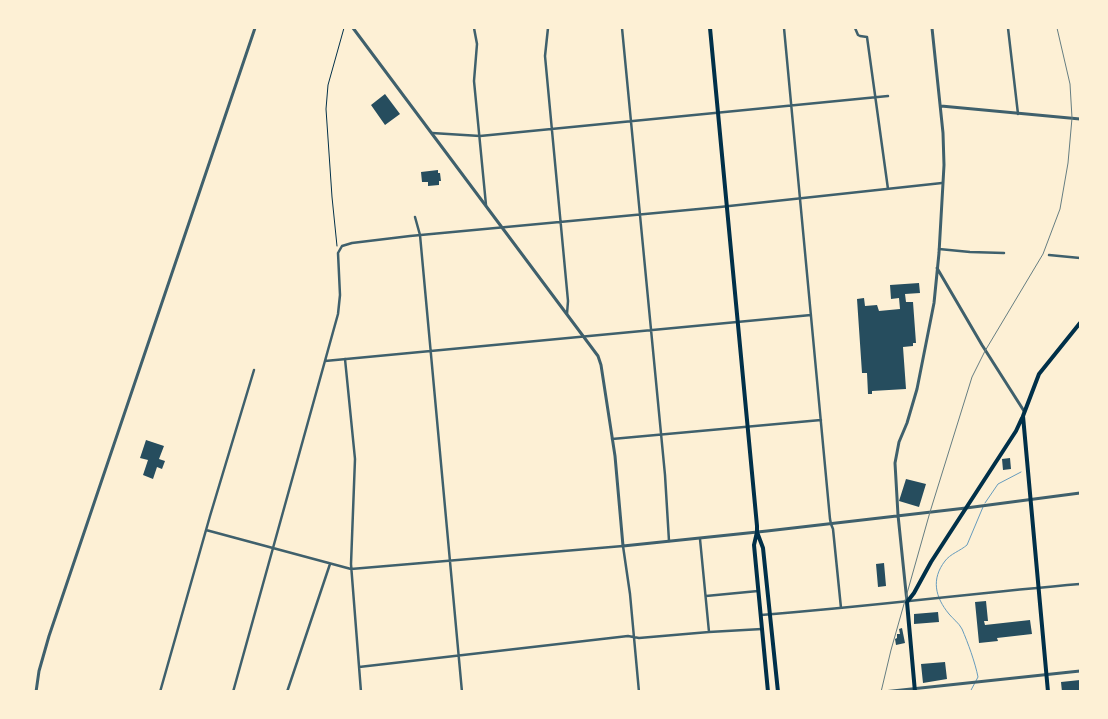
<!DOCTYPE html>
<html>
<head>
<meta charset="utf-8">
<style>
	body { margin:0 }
	#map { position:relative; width:1108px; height:719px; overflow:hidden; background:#fdf0d5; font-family:Quicksand,sans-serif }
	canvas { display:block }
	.frame { position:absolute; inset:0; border:29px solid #fdf0d5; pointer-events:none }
</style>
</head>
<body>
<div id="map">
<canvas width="1108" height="719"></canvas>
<div class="frame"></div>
</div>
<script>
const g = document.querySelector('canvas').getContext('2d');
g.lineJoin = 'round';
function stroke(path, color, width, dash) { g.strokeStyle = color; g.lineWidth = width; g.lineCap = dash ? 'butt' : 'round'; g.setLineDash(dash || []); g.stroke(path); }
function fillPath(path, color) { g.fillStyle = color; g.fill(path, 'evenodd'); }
stroke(new Path2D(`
	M 985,503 L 998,484 L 1021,472
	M 970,692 L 978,677 C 975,662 968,643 962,629 C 959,623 953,619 949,614 C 935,597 931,579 945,561 C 950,554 960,551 967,545 L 983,507`), '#669bbc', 1);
fillPath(new Path2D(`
	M 385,94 L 400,114 L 385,125 L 371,105 Z
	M 438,170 L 438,173 L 440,173 L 441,181 L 439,181 L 439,185 L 428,186 L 428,182 L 422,182 L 421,172 Z
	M 919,283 L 920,293 L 905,294 L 906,302 L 913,302 L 916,343 L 913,343 L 913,346 L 903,347 L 906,389 L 872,391 L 872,394 L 868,394 L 867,373 L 862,373 L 857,299 L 864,298 L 865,306 L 877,305 L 879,311 L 900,309 L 899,298 L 891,299 L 890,285 Z
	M 146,440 L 164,446 L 159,459 L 165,461 L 162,469 L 157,467 L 153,479 L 143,475 L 148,460 L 140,458 Z
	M 1010,458 L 1011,469 L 1003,470 L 1002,459 Z
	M 906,479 L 926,484 L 919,507 L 899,501 Z
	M 884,563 L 886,586 L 878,587 L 876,564 Z
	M 986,601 L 988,621 L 984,621 L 985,625 L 1030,620 L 1032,634 L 997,638 L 998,641 L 979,643 L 975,602 Z
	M 938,612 L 939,622 L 914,624 L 914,614 Z
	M 902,628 L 905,643 L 896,645 L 895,639 L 897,638 L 897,634 L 900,634 L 899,629 Z
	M 945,662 L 947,679 L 923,683 L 921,664 Z
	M 1080,680 L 1080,692 L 1062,692 L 1061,682 Z`), '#264d5e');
stroke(new Path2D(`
	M 337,246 L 332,197 L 326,109 L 328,85 L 344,28`), '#003049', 1);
stroke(new Path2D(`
	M 474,28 L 477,44 L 474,81 L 486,205
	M 548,28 L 545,56 L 568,301 L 567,314
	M 622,28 L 665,475 L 669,541
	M 784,28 L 830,519 L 831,524 L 833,529 L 841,608
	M 855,28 L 858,35 L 860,36 L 867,37 L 888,189
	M 1008,28 L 1018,114
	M 432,133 L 480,136 L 888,96
	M 415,217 L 420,235 L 462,692
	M 939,249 L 970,252 L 1004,253
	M 1049,255 L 1080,258
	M 345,359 L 355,459 L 351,564 L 361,692
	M 325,361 L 811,315
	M 612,439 L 821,420
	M 206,530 L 351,569 L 623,546 L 630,594 L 639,692
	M 700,539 L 709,632
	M 706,596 L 758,591
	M 761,615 C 867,607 974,593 1080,584
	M 359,667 L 628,636 L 639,638 L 709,632 L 762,629
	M 160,692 L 210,516 L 254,370
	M 233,692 L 338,314 L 340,295 L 338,253 L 342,246 L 352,243 L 410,236 L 720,207 L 942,183
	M 287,692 L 330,564`), '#3f606c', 2.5);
stroke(new Path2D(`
	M 353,28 L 598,356 L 601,365 L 615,456 L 623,546 L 767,531 L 966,508 L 1080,493
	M 941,106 L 1080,119
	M 937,268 L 982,345 L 1024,411
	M 907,602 L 898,515 L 895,463 L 899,442 L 907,423 L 917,389 L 934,303 L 939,253 L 943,183 L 944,165 L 943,133 L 932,28
	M 36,692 L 39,671 L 49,636 L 255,28
	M 883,692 L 1080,671`), '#3f606c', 3);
stroke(new Path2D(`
	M 710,28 L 757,526 L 757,532 L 754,545 L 768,692
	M 757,532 L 763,548 L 778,692
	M 915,692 L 907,602 L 914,593 L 931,562 L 1016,431 L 1022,418
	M 1048,692 L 1023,416 L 1039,374 L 1080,323`), '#003049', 4);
stroke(new Path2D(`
	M 881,692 L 891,650 L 930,512 L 972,377 L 985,351 L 1043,254 L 1060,209 L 1068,163 L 1072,118 L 1070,84 L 1057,28`), '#657d81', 1);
</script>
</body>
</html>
